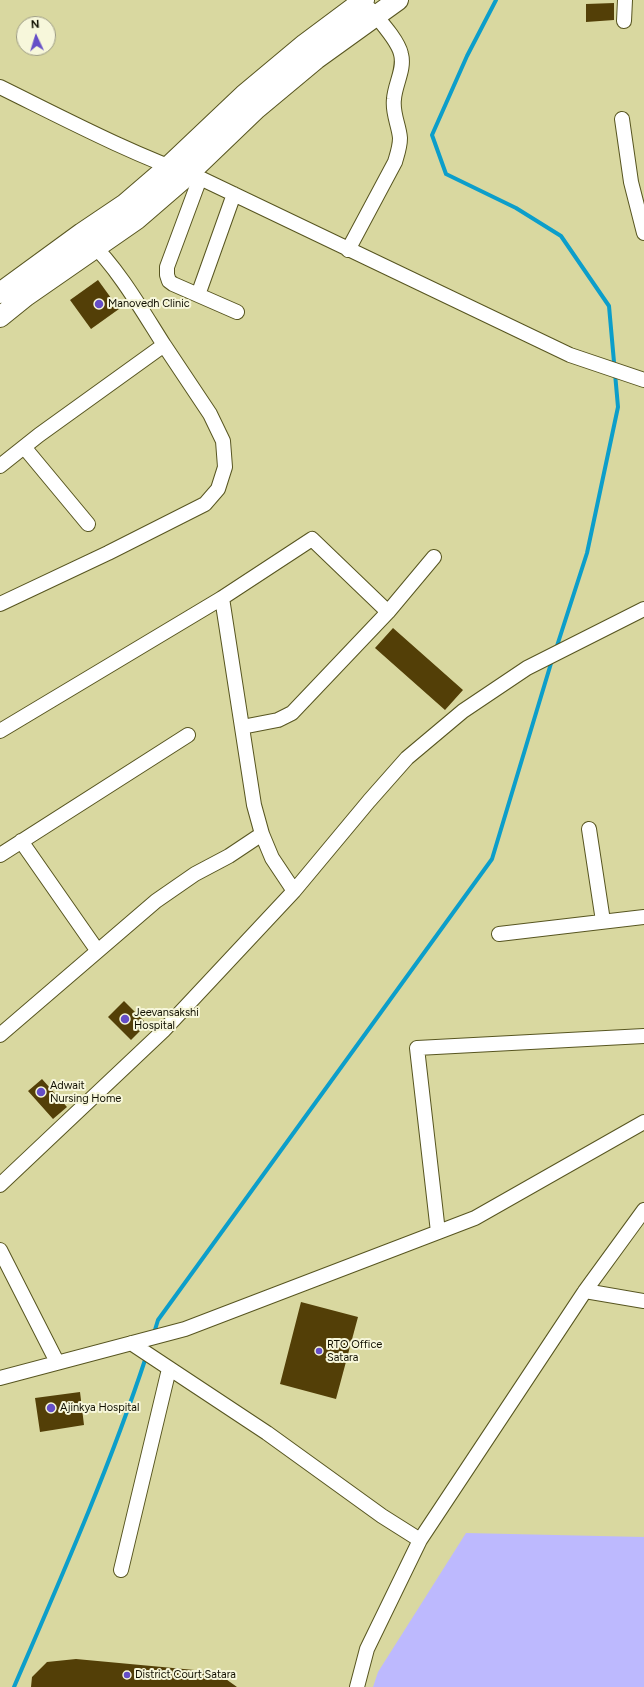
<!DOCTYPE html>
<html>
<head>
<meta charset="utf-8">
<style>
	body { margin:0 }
	#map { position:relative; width:644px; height:1687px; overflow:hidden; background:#d9d8a0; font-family:Figtree,sans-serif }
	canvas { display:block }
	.north { position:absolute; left:16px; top:16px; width:40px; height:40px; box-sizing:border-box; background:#f7f7db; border:1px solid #9b9a83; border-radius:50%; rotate:356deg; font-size:11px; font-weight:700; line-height:16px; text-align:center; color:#100f00 }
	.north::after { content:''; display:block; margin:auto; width:14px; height:18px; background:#654ec7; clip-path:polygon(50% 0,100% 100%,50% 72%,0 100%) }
</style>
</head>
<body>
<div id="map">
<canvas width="644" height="1687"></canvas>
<div class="north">N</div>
</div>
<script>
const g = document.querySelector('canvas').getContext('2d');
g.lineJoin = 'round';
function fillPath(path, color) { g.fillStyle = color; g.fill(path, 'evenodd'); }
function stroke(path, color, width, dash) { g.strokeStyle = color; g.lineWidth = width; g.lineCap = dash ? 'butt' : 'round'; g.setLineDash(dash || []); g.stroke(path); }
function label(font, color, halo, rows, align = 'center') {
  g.font = font + ' Figtree,sans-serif'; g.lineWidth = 4; g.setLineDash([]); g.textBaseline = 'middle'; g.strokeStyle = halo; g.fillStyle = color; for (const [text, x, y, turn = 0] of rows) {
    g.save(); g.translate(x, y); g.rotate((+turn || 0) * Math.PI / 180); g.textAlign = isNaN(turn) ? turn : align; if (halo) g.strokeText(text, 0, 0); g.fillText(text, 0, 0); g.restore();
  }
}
fillPath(new Path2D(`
	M 466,1533 L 644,1537 L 644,1687 L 373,1687 L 378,1672 Z`), '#bdb9fe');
stroke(new Path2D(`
	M 496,0 L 467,56 L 432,135 L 446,174 L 516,208 L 561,236 L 609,306 L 618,407 L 587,553 L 556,649
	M 154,1333 L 158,1320 L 492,859 L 552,660
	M 14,1687 C 61,1578 109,1469 146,1357`), '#0c9eca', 4);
fillPath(new Path2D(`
	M 614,3 L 614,20 L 586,22 L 586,4 Z
	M 98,280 L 119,309 L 91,329 L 70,300 Z
	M 393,628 L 463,690 L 445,710 L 375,648 Z
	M 124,1001 L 147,1024 L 131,1040 L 108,1017 Z
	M 42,1079 L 67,1107 L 53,1119 L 28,1091 Z
	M 301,1302 L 358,1317 L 336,1399 L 280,1384 Z
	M 80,1392 L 84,1425 L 40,1432 L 35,1398 Z
	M 76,1659 L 216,1672 L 237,1687 L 31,1687 L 32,1677 L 47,1662 Z`), '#533f07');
const street = new Path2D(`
	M 624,21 L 625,0
	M 0,87 C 65,119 131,154 200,178 L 570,355 L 644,380
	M 622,119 L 631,182 L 644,233
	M 200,178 L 167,267 L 167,275 L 169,281 L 173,284 L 237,312
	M 89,241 C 118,268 143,312 164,345
	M 348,250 L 395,162 C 397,155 400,147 400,138 C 399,125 392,113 394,99 C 395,84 405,69 401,54 C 398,40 379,20 370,9
	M 198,295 L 234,194
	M 24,447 L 88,524
	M 0,466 L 39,435 L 164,345 L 210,414 L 223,441 L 225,467 L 218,489 L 205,504 L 108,553 L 0,604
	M 242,727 L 278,720 L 292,713 L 388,612 L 434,557
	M 0,731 L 222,598
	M 589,829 L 603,921
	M 21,841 L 97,950
	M 0,855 L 188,735
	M 294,891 L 272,858 L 262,834 L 254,805 L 222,598 L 312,539 L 388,612
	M 499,934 L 644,917
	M 0,1035 L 156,901 L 195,874 L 229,856 L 262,834
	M 0,1185 L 163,1031 L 294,891 L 369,801 L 407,758 L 463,711 L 527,668 L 644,609
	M 438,1232 L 417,1048 L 644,1036
	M 0,1250 L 57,1362
	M 585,1291 L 644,1301
	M 131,1343 L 267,1433 L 382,1516 L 420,1540
	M 0,1378 L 185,1329 L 475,1218 L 644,1122
	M 121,1570 L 169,1369
	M 357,1687 L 367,1649 L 420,1540 L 585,1291 L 644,1210`);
const secondary = new Path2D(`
	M 0,293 L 82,233 L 125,204 L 168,167 L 244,95 L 305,44 L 364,0
	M 0,317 L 26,296 L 137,219 L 181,181 L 256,109 L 316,59 L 398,0`);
stroke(street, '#575520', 16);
stroke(secondary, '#575520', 22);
stroke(street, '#fff', 14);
stroke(secondary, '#fff', 20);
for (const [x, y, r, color] of [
	[99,304,5,"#654ec7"],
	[125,1019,5,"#654ec7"],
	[41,1092,5,"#654ec7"],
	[319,1351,4,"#654ec7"],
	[51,1408,5,"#654ec7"],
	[127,1675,4,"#654ec7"]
]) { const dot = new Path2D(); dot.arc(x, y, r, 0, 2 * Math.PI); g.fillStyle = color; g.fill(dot); stroke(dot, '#f7f7db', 1.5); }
label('11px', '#100f00', '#f7f7db', [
	["Manovedh Clinic",108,304],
	["Jeevansakshi",134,1013],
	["Hospital",134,1026],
	["Adwait",50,1086],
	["Nursing Home",50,1099],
	["RTO Office",327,1345],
	["Satara",327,1358],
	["Ajinkya Hospital",60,1408],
	["District Court Satara",135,1675]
], 'left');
</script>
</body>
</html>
